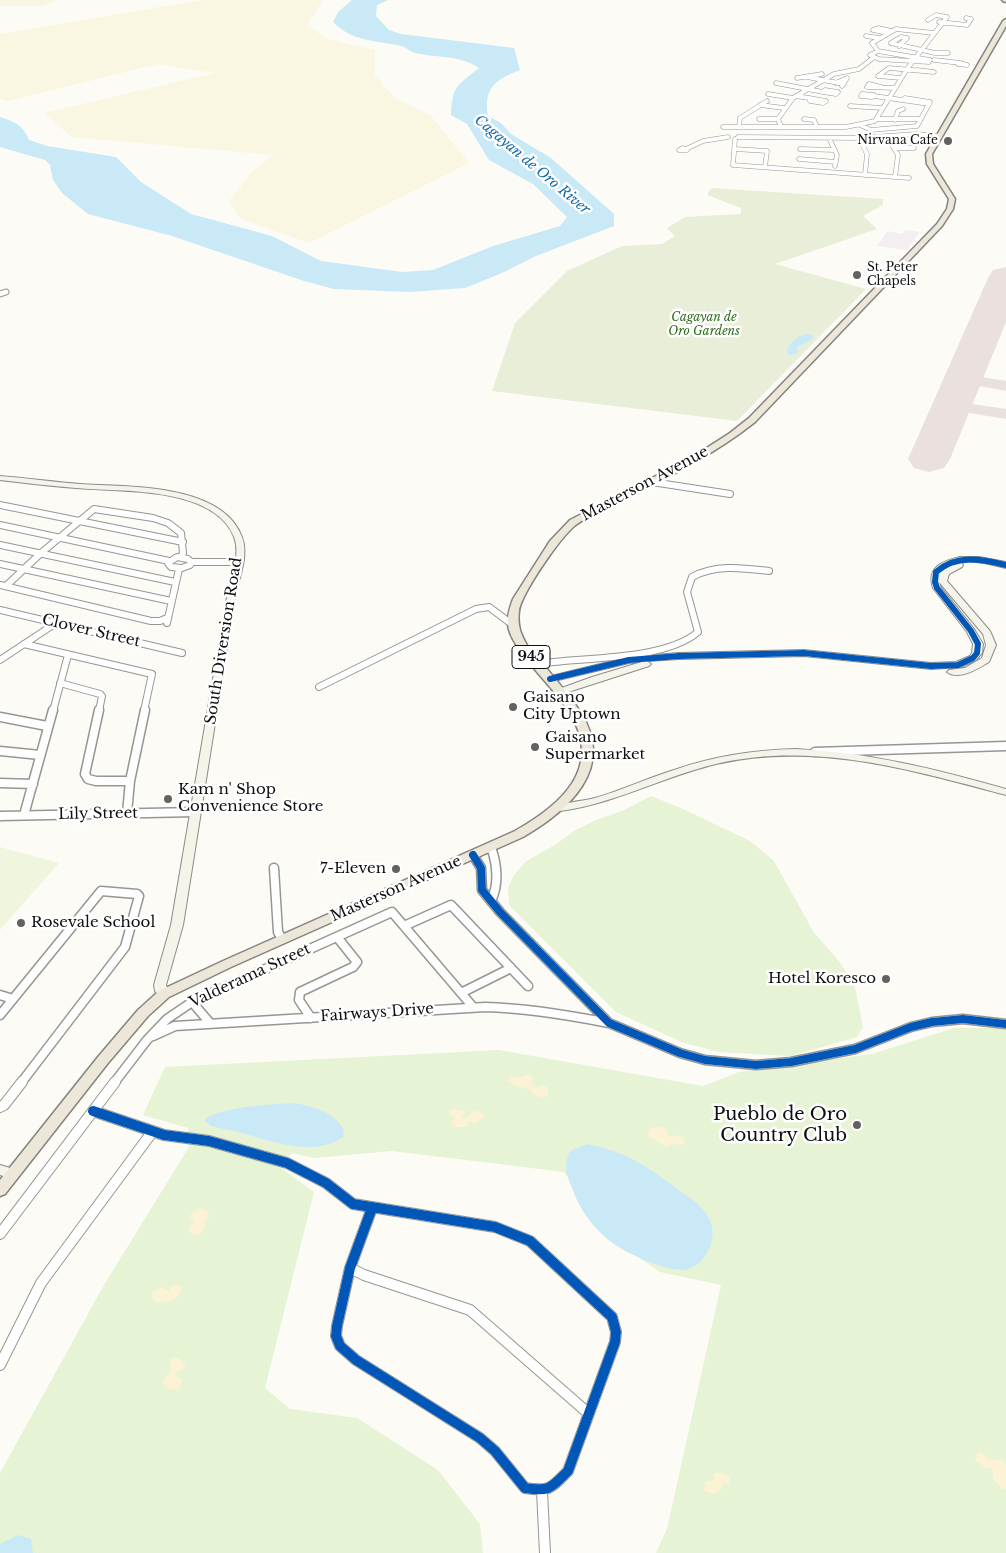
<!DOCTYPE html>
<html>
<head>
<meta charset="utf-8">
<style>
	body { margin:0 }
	canvas { display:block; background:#fcfbf5 }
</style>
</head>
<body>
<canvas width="1006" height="1553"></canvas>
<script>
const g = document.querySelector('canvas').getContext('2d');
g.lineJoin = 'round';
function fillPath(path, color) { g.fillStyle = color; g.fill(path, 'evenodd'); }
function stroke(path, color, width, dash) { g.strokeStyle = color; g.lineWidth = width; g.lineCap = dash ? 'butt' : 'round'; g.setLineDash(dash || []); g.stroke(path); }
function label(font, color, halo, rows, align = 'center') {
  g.font = font + ' "Libre Baskerville",serif'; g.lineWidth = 5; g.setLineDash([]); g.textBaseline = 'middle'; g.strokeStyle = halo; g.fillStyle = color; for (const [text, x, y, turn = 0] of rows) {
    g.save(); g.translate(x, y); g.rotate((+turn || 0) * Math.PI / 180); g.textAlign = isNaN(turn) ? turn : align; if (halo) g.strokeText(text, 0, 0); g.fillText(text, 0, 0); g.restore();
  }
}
fillPath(new Path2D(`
	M 905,230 L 920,232 L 907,250 L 877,246 L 887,231 L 902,234 Z`), '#f4eef1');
fillPath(new Path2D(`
	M 0,0 L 58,0 L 42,6 L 0,6 Z
	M 201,0 L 323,0 L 307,25 L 327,39 L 375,50 L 375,76 L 396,99 L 430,115 L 469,163 L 309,243 L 241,219 L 229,201 L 252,172 L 273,155 L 72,137 L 44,113 L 215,73 L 158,64 L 8,101 L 0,99 L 0,34 Z`), '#f9f6e1');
fillPath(new Path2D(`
	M 651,796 L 683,809 L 750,841 L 774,861 L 813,931 L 841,964 L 855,987 L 863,1027 L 857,1037 L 791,1056 L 719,1052 L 684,1043 L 616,1012 L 509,905 L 508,888 L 514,875 L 526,861 L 555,845 L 574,831 L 596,820 L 622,811 Z
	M 954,1028 L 1006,1028 L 1006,1553 L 656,1553 L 667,1529 L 721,1285 L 660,1272 L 612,1239 L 564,1172 L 392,1151 L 314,1158 L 292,1153 L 280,1167 L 314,1192 L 265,1388 L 290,1409 L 357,1418 L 438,1470 L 480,1524 L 483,1553 L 0,1553 L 0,1473 L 104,1285 L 189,1147 L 188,1128 L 143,1115 L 165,1067 L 499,1050 L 703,1086 L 739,1072 L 872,1054 Z`), '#e7f3d5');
fillPath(new Path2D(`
	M 528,1075 L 533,1078 L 531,1083 L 536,1088 L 544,1085 L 548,1088 L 548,1094 L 542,1098 L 533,1094 L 525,1086 L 522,1089 L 507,1081 L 511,1076 L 518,1078 Z
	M 453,1109 L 465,1111 L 466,1113 L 461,1117 L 463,1119 L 467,1117 L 473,1111 L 481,1112 L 484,1116 L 475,1124 L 469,1121 L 467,1127 L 455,1127 L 451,1123 L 452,1120 L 456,1118 L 449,1114 L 449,1111 Z
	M 658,1126 L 665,1128 L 669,1137 L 678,1135 L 683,1138 L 685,1142 L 683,1145 L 671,1144 L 667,1147 L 648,1136 L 649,1130 Z
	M 199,1208 L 207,1210 L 209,1216 L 205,1220 C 206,1227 204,1232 198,1235 L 188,1232 L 189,1228 L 195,1223 L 189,1216 Z
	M 177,1285 L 182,1287 L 181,1292 L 174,1300 L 157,1303 L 152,1298 L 153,1292 L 162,1287 L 169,1292 L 171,1286 Z
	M 172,1357 L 179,1358 L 186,1366 L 176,1373 L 177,1377 L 182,1379 L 179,1389 C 172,1390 166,1389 162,1382 L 171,1370 L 169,1365 Z
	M 978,1452 L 983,1453 L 988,1460 L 1002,1459 L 1006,1465 L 1006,1489 L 1003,1490 L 994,1480 L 992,1468 L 987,1469 L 975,1460 Z
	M 714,1473 L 724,1473 L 730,1477 L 729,1483 L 722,1485 L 720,1491 L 714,1494 L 704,1491 L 705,1481 L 714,1481 Z`), '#fcf3d6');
fillPath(new Path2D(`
	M 711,188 L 883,199 L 883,205 L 863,216 L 877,229 L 775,264 L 866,289 L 737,421 L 492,391 L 515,323 L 567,271 L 622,246 L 662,244 L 675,236 L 667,228 L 685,217 L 741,214 L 741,208 L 707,195 Z`), '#e9eed8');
fillPath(new Path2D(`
	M 0,847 L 59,863 L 0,930 Z`), '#f0f6de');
fillPath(new Path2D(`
	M 352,0 L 388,0 L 377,5 L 376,16 L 389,30 L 401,34 L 514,48 L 520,70 C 496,79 483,88 488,116 L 501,123 L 511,134 L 551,158 L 614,214 L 614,226 L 536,256 L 502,273 L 465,288 L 410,292 L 334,289 L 304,281 L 172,236 L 88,214 L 62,193 L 53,180 L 50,165 L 45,160 L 0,147 L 0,117 C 15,122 23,125 29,140 L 47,146 L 116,157 L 141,182 L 191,214 L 272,236 L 321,261 L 402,272 L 433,270 L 493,246 L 560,226 L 567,217 L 533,184 L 489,160 L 467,124 L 451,115 C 452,85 458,85 479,68 C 460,55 437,58 415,53 C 410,52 407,47 401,46 C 378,41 350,41 333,22 L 338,12 Z
	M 807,334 L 813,335 L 812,340 L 797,347 L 797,354 L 788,355 L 787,349 C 792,342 798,335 807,334 Z
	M 293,1103 C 313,1106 334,1112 344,1130 L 343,1137 C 314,1158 271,1141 242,1133 C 232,1130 221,1129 211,1126 L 204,1120 C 219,1107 273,1104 293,1103 Z
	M 587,1144 C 634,1153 657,1174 694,1201 C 699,1205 708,1214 710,1221 C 719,1241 703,1269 682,1270 C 672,1270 661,1266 652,1263 C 617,1250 592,1232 576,1198 C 570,1182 561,1167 570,1151 Z
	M 18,1535 L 31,1539 L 33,1553 L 0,1553 L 0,1544 Z`), '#cae9f7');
fillPath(new Path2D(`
	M 963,374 L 1006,381 L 1006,391 L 958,382 L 955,379 L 958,376 Z
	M 952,401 L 1006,409 L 1006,419 L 946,409 L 944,406 L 946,403 Z`), '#eae0de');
fillPath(new Path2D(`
	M 1006,267 L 1006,322 L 950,459 L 944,468 L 929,472 L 914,468 L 908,459 L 988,278 L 993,270 Z`), '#eae0de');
const streetFar4 = new Path2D(`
	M 939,22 L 967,25 L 971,19 L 966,18
	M 888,33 L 873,30 L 878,28 L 891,31
	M 866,36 L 879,38
	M 891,43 L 935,53 L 948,53
	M 891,43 L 901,37 L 907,38 L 899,46
	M 878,51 L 872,43 L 896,29 L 934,33
	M 934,60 L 961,63
	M 929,62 L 879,59 L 870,55 L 878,51 L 930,60
	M 959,63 L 967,65 L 958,64 Z
	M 807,77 L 844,84
	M 797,78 L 822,74
	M 901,78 L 878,76 L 889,68 L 934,72 L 917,70
	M 776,83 L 823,92
	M 836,83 L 847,78 L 842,86
	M 881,87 L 869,84 L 867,87 L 895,88
	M 825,90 L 838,92 L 836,94 L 823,92 Z
	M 768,94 L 793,98
	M 862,94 L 863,94 L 874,95 L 872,97 L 861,96 Z
	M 796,96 L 809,98
	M 874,96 L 902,100
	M 809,98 L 826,101 L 823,103 L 810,101 Z
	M 905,98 L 930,102 L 929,104 L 902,100 Z
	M 760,105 L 784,108
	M 850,106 L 883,108
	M 759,119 L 778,119
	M 804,119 L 814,120 L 817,127
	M 878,119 L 921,119
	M 895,120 L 898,111 L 903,109
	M 860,125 L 871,130 L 917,126 L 929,104
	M 723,127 L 846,127 L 875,121 L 907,69 L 947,17 L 936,15 L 928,20
	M 739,127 L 740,118 L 767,101
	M 781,127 L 778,119 L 793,98 L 834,74 L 859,69 L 873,58
	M 738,137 L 859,138 L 916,134 L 940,136
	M 887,137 L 898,155 L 895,177
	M 829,138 L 837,155 L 835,166
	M 859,138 L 867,154 L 865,175
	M 735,139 L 733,165 L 909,178
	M 683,148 L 687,150 L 679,150 Z
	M 894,148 L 914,148
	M 686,149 L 703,141 L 728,137
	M 735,149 L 767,151 L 765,167
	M 800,149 L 835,150
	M 799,159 L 836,162`);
const streetFar3 = new Path2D(`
	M 0,294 L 6,292`);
const streetFar2 = new Path2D(`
	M 652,482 L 730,494
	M 0,505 L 183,542
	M 0,525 L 169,561
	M 0,545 L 175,582
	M 177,557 L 188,559 L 191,562 L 190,565 L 182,568 L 171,567 L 168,563 Z
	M 191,562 L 239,562
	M 0,564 L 171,601
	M 0,585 L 151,621 L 160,621 L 167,618
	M 6,586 L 41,553 L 94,509 L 153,518 L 168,523 L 181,533 L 183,553 L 181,557
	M 0,610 L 182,653
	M 167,623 L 179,569
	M 24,644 L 152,674 L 144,711
	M 0,660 L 56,623
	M 537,664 C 582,657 664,661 698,632 L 687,592 L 692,577 C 716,564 743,568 769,571
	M 60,683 L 100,694 L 102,696 L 99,711
	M 319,687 L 476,609 L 489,607 L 513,625
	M 53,711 L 68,655`);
const streetFar1 = new Path2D(`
	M 99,710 L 85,774 L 88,779 L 96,781 L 130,781
	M 0,717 L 47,726
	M 0,751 L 40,755
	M 815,752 L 1006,746
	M 0,783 L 33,784
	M 127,813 L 130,781 L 145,710
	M 24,815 L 53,710
	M 0,816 L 196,812
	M 491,847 C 497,864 499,882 492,899
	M 473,855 L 481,868 L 482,890 L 500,912 L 609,1023 L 680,1053 L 705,1060 L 756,1065 L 791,1062 L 855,1049 L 911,1027 L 932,1022 L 963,1019 L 1006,1024
	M 274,868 L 278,932 L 282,939
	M 404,926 L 451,905 L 528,986
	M 461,993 L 511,968
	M 0,995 L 13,999
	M 192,1002 L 210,1023
	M 0,1015 L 101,891 L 137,894 L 139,896 L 125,947 L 21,1083
	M 311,1018 L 299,1000 L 300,992 L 353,967 L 357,962 L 337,937
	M 153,1036 L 175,1026 L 485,1007 C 527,1008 568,1015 609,1023
	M 114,1083 L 147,1040 L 167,1019 L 192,1002 L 392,912 L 473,1007`);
const street = new Path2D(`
	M 0,1107 L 4,1105 L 22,1082
	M 93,1111 L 164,1135 L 209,1141 L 287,1163 L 326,1183 L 353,1204 L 495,1227 L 530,1241 L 612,1317 L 616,1332 L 615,1342 L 568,1471 C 551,1488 550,1492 525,1488 L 495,1451 L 480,1438 L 356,1360 L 340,1346 L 336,1336 L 337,1326 L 350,1268 L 372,1208
	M 0,1234 L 115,1082
	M 350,1268 L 364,1275 L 470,1310 L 588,1413
	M 0,1365 L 41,1283 L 153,1131
	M 542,1491 L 545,1553`);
const secondary = new Path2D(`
	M 0,476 C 27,478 53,482 80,484 C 127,487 222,483 242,537 C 249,555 239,579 235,597 L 183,925 L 166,985 L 170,994 L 168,997 L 160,997 L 155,991 L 154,985 L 171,925 L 227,597 C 231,579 241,555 234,537 C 214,486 120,492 76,488 C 51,486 26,483 0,480 Z
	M 960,557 L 979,557 L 1006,562 L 1006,568 C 985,563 960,555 942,571 L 956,563 L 962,563 L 963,565 L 962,567 L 949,574 L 947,581 L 990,631 L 996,645 L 989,662 C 979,668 959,681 947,672 L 949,670 L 965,668 L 982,658 L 986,645 L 983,634 L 939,582 L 941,588 L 974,629 L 983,644 L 982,653 L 976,660 L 961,667 L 931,669 L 804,656 L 679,659 L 647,661 L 651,664 L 649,666 L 559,695 L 554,692 L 556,690 L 592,677 L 645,661 L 629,663 L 550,682 L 545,679 L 547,677 L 629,657 L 679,653 L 804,650 L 931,663 L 956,662 L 970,656 L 972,653 L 973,644 L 967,632 L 933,588 C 926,567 943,561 960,557 Z
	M 795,749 C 867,752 936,769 1006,789 L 1006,795 C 911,770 815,741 716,764 C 662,777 614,804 560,811 L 555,808 C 561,802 585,801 595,798 C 622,790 648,778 674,770 C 714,756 753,750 795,749 Z
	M 0,1165 L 17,1170 L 19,1174 L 17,1178 L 13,1179 L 0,1175 Z`);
const primary = new Path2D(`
	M 1002,0 L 1006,0 L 1006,2 L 1003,1 Z
	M 1006,19 L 1006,26 L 932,154 L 933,164 L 955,199 L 953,209 L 942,226 L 755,422 C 716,453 672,475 628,497 C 611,506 592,513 577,524 C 562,534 521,594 519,611 C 517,626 521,635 528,647 C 546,668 566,690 581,713 C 616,769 568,811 523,837 L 231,967 L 169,997 L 148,1016 L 108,1063 L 5,1194 L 0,1196 L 0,1180 L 98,1057 L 138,1010 L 159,991 L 223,961 L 515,831 C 559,806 603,770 571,715 C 561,698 545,682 533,667 C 524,655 510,640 508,625 C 507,616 510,607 513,599 L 550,541 L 570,520 L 691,458 L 730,433 L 749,418 L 937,224 L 947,209 L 949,199 L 927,164 L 926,154 L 1003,21 Z`);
stroke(streetFar4, '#969693', 5);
stroke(streetFar3, '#969693', 7);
stroke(streetFar2, '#969693', 8);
stroke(streetFar1, '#969693', 11);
stroke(street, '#969693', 12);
stroke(secondary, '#8d8c8a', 2);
stroke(primary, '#848380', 3);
stroke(streetFar4, '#fffefe', 4);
stroke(streetFar3, '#fffefe', 5);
stroke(streetFar2, '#fffefe', 6);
stroke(streetFar1, '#fffefe', 8);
stroke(street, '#fffefe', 10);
fillPath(secondary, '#f5f4eb');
fillPath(primary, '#ede7da');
stroke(new Path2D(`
	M 550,679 L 629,660 L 679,656 L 804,653 L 931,666 L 958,665 L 973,658 L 977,653 L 978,644 L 971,631 L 937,588 L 935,582 L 936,572 C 956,554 981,559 1006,565`), '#0057b8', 6);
stroke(new Path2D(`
	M 473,855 L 481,868 L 482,890 L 500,912 L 609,1023 L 680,1053 L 705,1060 L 756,1065 L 791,1062 L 855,1049 L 911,1027 L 932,1022 L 963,1019 L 1006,1024`), '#0057b8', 8);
stroke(new Path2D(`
	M 93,1111 L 164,1135 L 209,1141 L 287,1163 L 326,1183 L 353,1204 L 495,1227 L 530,1241 L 612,1317 L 616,1332 L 615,1342 L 568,1471 C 551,1488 550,1492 525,1488 L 495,1451 L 480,1438 L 356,1360 L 340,1346 L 336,1336 L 337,1326 L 350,1268 L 372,1208`), '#0057b8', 10);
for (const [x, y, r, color] of [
	[948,141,5,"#636260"],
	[857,275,5,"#636260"],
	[513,707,5,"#636260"],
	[535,747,5,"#636260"],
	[168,799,5,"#636260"],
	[396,869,5,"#636260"],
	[21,923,5,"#636260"],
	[886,979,5,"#636260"],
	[857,1125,5,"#636260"]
]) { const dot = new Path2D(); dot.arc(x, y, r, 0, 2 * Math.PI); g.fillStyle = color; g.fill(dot); stroke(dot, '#fff', 2); }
label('12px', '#101010', '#fff', [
	["Nirvana Cafe",938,141],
	["St. Peter",867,268,"left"],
	["Chapels",867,282,"left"]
], 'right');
label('italic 12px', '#2f6b1d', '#fff', [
	["Cagayan de",704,318],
	["Oro Gardens",704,332]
]);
label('italic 14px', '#136ba7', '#fff', [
	["Cagayan de Oro River",532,165,40]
]);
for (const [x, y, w] of [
	[531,657,38]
]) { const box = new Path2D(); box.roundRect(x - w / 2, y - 11.5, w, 23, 4); g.fillStyle = '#fff'; g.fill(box); stroke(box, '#101010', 1); }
label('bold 14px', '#101010', null, [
	["945",531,657]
]);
label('15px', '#101010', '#fff', [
	["Masterson Avenue",645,484,-28],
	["Clover Street",91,631,13],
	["South Diversion Road",224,641,-81],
	["Lily Street",98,814,-1],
	["Masterson Avenue",396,889,-24],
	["Valderama Street",250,976,-25],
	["Fairways Drive",377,1013,-4]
]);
label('15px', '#101010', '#fff', [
	["Gaisano",523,698],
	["City Uptown",523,715],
	["Gaisano",545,738],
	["Supermarket",545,755],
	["Kam n' Shop",178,790],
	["Convenience Store",178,807],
	["7-Eleven",386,869,"right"],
	["Rosevale School",31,923],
	["Hotel Koresco",876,979,"right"]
], 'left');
label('18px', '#101010', '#fff', [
	["Pueblo de Oro",847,1115],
	["Country Club",847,1136]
], 'right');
</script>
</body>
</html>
